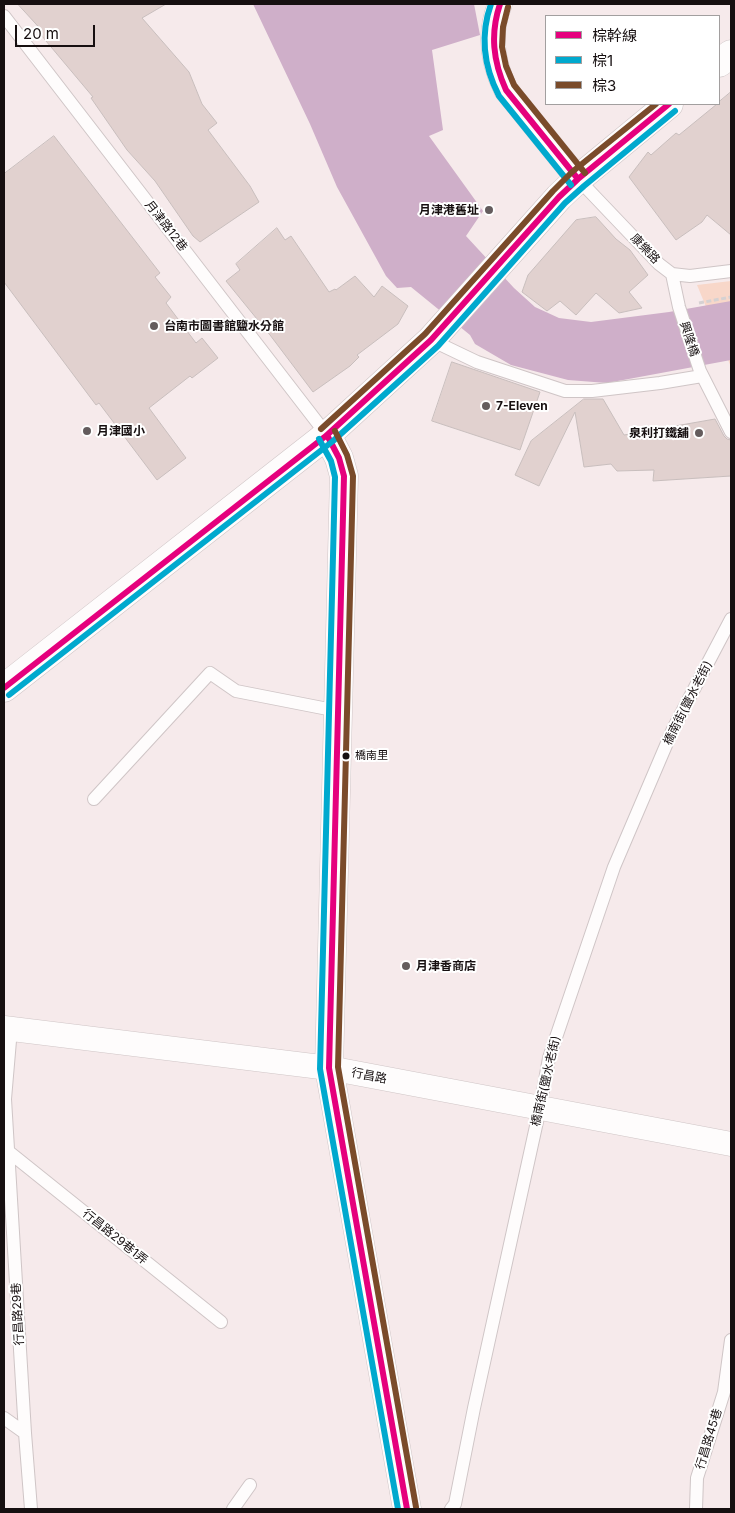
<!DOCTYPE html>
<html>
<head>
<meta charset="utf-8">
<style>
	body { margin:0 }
	#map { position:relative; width:735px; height:1513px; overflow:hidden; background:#f6eaeb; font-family:Inter,"Noto Sans TC",sans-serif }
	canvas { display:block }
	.frame { position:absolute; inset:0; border:5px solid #160f10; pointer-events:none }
	.legend { position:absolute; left:545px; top:15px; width:175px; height:90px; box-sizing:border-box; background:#fff; border:1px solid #a29f9f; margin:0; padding:6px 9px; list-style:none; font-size:15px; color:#160f10 }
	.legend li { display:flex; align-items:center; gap:10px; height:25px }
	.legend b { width:25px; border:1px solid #a29f9f }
	.scale { position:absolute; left:15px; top:25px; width:80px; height:22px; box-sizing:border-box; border:2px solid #160f10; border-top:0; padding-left:6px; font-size:15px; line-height:18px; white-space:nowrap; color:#160f10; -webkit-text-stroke:4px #fff; paint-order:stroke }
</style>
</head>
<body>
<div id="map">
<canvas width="735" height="1513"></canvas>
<div class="frame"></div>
<ul class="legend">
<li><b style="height:6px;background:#e5007d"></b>棕幹線</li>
<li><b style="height:6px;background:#00a9ce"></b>棕1</li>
<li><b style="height:6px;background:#7a4b2a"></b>棕3</li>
</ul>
<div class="scale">20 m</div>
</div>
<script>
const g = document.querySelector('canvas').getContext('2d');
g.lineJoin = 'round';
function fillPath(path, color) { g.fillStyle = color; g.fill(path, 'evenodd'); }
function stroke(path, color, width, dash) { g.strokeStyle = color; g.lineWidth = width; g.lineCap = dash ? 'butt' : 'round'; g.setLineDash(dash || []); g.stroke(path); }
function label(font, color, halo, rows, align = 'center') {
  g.font = font + ' Inter,"Noto Sans TC",sans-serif'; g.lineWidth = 4; g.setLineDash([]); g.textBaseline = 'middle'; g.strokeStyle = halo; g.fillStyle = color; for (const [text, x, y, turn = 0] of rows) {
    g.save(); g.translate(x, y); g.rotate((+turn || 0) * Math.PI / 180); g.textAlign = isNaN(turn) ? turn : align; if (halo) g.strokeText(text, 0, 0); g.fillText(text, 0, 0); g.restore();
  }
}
fillPath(new Path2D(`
	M 731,281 L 731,367 L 697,285 Z`), '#f8d7c9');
fillPath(new Path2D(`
	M 253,4 L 474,4 L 480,35 L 432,50 L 443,130 L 429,136 L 483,211 L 466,236 L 514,288 L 535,307 L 559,318 L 591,322 L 669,312 L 731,301 L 731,360 L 607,383 L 568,380 L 511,365 L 475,344 L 470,335 L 411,287 L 397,288 L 386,276 L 337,187 L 310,124 Z`), '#cfafc9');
const building = new Path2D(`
	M 18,4 L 166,4 L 142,18 L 189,72 L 202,104 L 217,123 L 208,130 L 250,186 L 259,202 L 200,242 L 193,236 L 155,181 L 127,150 L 91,98 L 93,97 L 46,41 L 38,31 L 40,29 Z
	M 731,92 L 731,235 L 707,215 L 702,222 L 676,240 L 629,177 L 648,152 L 651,155 L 676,133 L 679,135 L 717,104 L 719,104 L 719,102 Z
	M 54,136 L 160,273 L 155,277 L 171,297 L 166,303 L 196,343 L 202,338 L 218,358 L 192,378 L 190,376 L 149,408 L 186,458 L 157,480 L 99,403 L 96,405 L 4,282 L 4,174 Z
	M 596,217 L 616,239 L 630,250 L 648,275 L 629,292 L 642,308 L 619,313 L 596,293 L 576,315 L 560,301 L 547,311 L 522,292 L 528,275 L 576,220 Z
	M 277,228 L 285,240 L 291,236 L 329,292 L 335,289 L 336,290 L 355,276 L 374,297 L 382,286 L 408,306 L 398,324 L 357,355 L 359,357 L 350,366 L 313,392 L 270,335 L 226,281 L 240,270 L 236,264 Z
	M 452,362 L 540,392 L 520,450 L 432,421 Z
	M 584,399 L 603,399 L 624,435 L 715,419 L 724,436 L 727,439 L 731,440 L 731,476 L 653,481 L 654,470 L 617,471 L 611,464 L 584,467 L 575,412 L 539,486 L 515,475 L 531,441 Z`);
fillPath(building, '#e1d1cf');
stroke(building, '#c8bebd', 1);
const lane = new Path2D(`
	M 4,16 L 327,435
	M 578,179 L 659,264 L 672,274 L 690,276 L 731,271
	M 672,274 L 679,307 L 700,371 L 731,432
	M 431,340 L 477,362 L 565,391 L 592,391 L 660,383 L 702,376
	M 94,799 L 210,673 L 236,691 L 338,711
	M 11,1029 L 5,1099 L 25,1433 L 31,1509
	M 9,1152 L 221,1322
	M 4,1418 L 25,1433
	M 233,1509 L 250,1485
	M 451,1509 L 455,1504 L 474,1408 L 540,1108 L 549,1058 L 614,867 L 673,729 L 731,619
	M 696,1509 L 697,1478 L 724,1392 L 731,1340`);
const street = new Path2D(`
	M 500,4 C 488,34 492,62 506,90 L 578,179
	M 4,1028 L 329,1068 L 731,1144`);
const secondary = new Path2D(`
	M 719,63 L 731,54
	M 327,435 L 339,458 L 344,476 L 329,1068 L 407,1509
	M 4,688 L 327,435 L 431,340 L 559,197 L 578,179 L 669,104`);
stroke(lane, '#cfc5c6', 14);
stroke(street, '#cfc5c6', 25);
stroke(secondary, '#cfc5c6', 29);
stroke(new Path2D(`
	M 699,303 L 731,297`), '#d5d1d2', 3, [5, 2.5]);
stroke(lane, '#fefcfc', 12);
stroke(street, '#fefcfc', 24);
stroke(secondary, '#fefcfc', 28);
stroke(new Path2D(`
	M 500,4 C 490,34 493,61 506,90 L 578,179
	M 327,435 L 339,458 L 344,476 L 329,1068 L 407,1509
	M 4,688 L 327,435 L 431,340 L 559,197 L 578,179 L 669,104`), '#e5007d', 6);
stroke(new Path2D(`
	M 491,4 C 480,35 484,67 499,96 L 571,185
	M 319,439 L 331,461 L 335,477 L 320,1069 L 398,1509
	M 9,695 L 333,441 L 438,346 L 565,203 L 584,186 L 675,111`), '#00a9ce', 6);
stroke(new Path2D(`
	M 508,7 L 503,27 L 502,47 L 506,66 L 514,85 L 585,173
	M 321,429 L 425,334 L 553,191 L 572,172 L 656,104
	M 335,431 L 347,455 L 353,476 L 338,1067 L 416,1507`), '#7a4b2a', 6);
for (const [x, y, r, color] of [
	[489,210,5,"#645c5d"],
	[154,326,5,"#645c5d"],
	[486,406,5,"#645c5d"],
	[87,431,5,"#645c5d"],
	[699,433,5,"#645c5d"],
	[346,756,4.5,"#160f10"],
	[406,966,5,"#645c5d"]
]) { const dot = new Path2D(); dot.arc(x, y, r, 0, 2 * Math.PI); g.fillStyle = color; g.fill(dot); stroke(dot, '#fff', 2); }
label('11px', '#160f10', '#fff', [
	["橋南里",355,756]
], 'left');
label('bold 12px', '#160f10', '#fff', [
	["月津港舊址",479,210,"right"],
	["台南市圖書館鹽水分館",164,326],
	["7-Eleven",496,406],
	["月津國小",97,431],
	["泉利打鐵舖",689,433,"right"],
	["月津香商店",416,966]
], 'left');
label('12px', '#160f10', '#fff', [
	["月津路12巷",166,226,52],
	["康樂路",645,249,46],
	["興隆橋",689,339,72],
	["橋南街(鹽水老街)",688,703,-63],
	["行昌路",369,1076,11],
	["橋南街(鹽水老街)",546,1081,-77],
	["行昌路29巷1弄",115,1237,39],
	["行昌路29巷",18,1314,-93],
	["行昌路45巷",709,1439,-73]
]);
</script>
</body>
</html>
